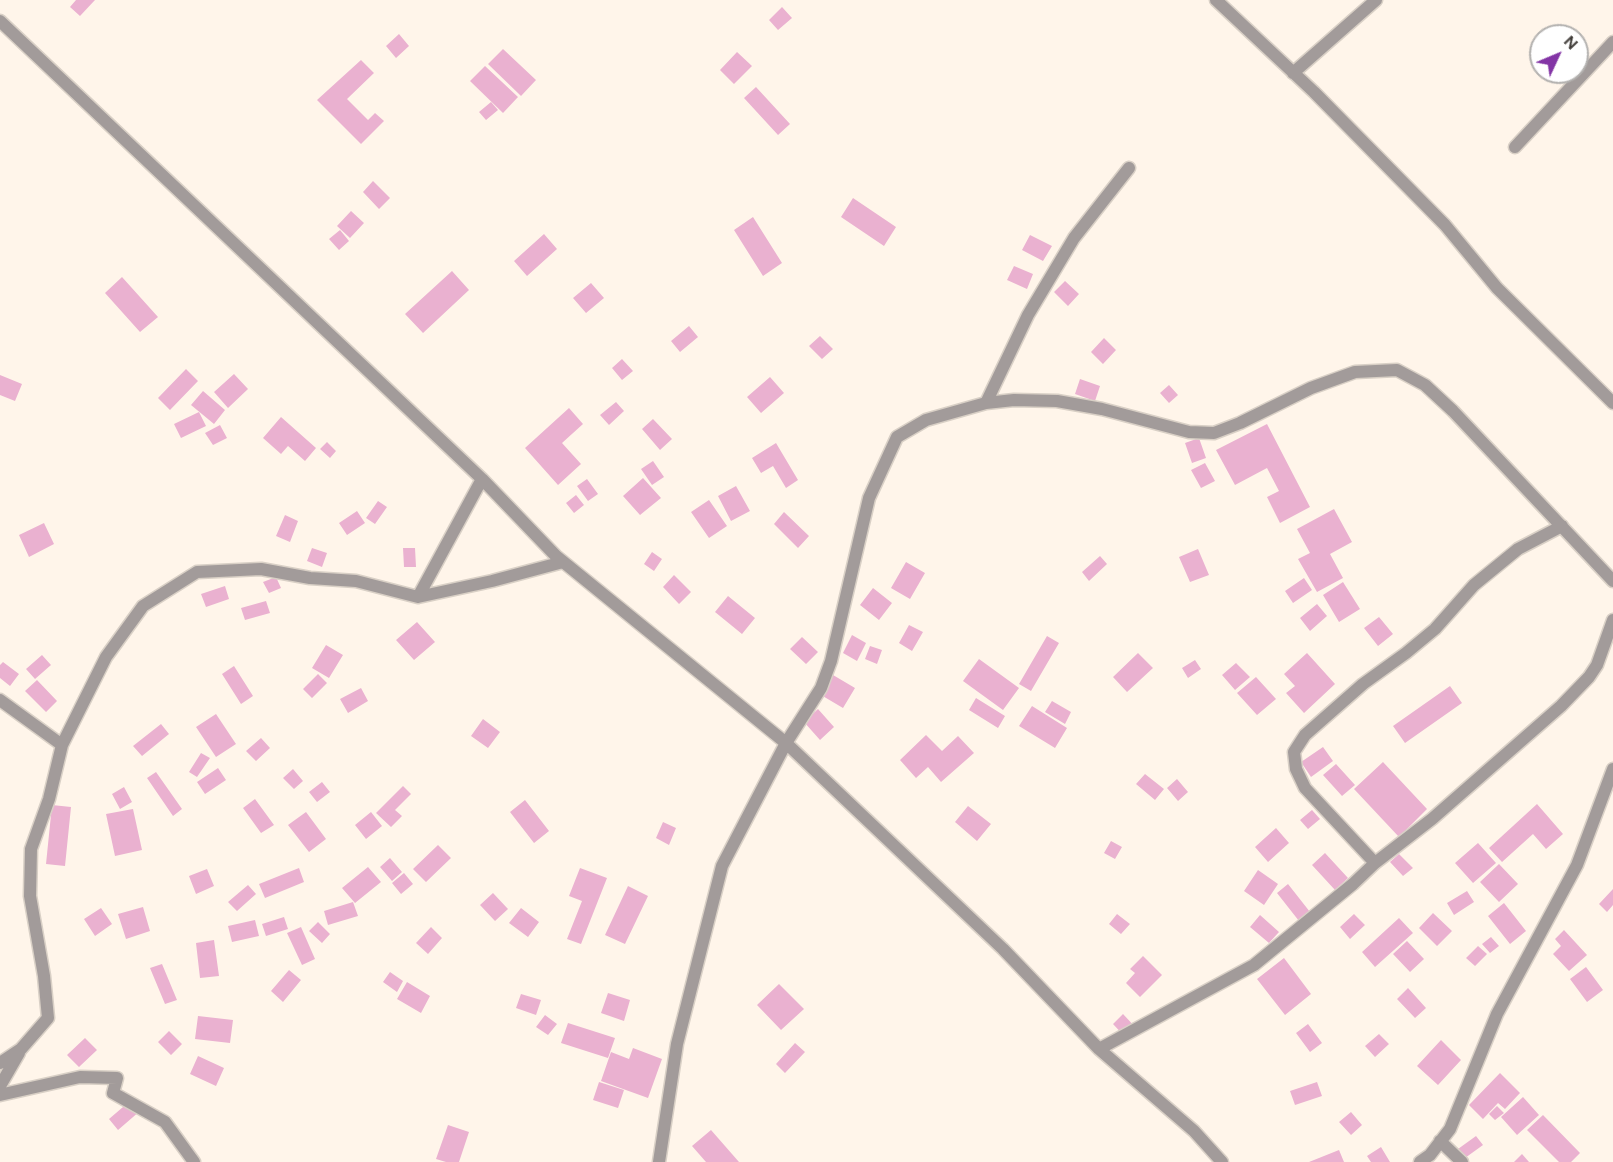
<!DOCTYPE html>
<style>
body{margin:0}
#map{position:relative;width:1613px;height:1162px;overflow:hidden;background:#fff5ea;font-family:"DM Sans",sans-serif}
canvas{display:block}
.north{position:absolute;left:1529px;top:24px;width:60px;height:60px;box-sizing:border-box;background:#fff;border:2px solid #b3b1af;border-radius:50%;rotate:46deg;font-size:16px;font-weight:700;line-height:24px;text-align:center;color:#403c38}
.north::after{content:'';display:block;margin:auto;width:21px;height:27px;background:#8335a5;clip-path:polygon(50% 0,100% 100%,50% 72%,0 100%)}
</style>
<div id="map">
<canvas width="1613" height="1162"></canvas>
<div class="north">N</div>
</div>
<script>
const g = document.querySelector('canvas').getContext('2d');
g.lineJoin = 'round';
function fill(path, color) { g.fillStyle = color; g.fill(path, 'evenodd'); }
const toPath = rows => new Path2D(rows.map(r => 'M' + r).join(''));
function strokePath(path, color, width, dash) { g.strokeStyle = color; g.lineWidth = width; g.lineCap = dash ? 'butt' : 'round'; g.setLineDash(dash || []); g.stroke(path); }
fill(toPath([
 [76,0,95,0,80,16,70,7],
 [782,7,792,18,778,30,769,20],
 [399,34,409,46,396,58,386,46],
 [503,49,536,80,521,96,488,64],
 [737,52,752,66,734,84,720,70],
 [361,60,374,73,347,99,368,120,375,113,384,121,361,144,317,100],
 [485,66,518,97,503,113,470,81],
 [756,87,790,124,778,135,744,98],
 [491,102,498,110,486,120,479,112],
 [373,181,390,198,379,209,363,192],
 [853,198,896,227,884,246,841,217],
 [351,211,364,223,350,238,337,226],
 [753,217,782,263,763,276,734,230],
 [340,230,349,241,339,250,329,239],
 [544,234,557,249,527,276,514,261],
 [1030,235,1052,246,1043,261,1022,250],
 [1014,266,1033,274,1027,289,1007,280],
 [452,271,469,290,423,333,405,314],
 [122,277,158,317,140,332,105,293],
 [1065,281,1079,294,1068,306,1054,292],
 [591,283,604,298,586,313,573,298],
 [689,326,698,337,680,352,671,341],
 [820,336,833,349,822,359,809,346],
 [1104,338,1116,350,1103,364,1091,352],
 [622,359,633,371,622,380,612,368],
 [186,369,198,381,170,410,158,398],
 [234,374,248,389,228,408,214,392],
 [0,375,22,384,15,401,0,395],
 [770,377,784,393,761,413,747,397],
 [1080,379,1100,386,1095,401,1075,394],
 [1169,385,1178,395,1169,403,1160,393],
 [203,391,225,410,214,424,191,405],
 [616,402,624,411,609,425,600,415],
 [569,408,583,424,562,443,581,464,558,485,525,448],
 [199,412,206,426,181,438,174,424],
 [281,417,316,448,305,461,288,446,281,454,263,438],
 [653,419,672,439,660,450,642,429],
 [1267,424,1310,507,1280,523,1267,497,1279,491,1267,468,1235,485,1216,450],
 [220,425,227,438,213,445,205,433],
 [1199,438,1206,458,1192,463,1185,443],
 [327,442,336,451,330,458,320,449],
 [776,443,798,480,786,488,773,466,761,473,752,458],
 [653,461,664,477,652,485,641,469],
 [1205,463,1215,481,1201,488,1191,470],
 [643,478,661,498,640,515,623,496],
 [587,479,598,494,588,501,577,486],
 [736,486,750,511,731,521,718,496],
 [576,495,584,505,574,513,566,503],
 [709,500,727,526,709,538,691,512],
 [378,501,387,507,375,524,366,518],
 [1334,509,1352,542,1330,554,1343,578,1317,592,1298,559,1310,553,1297,529],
 [357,511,365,523,347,535,339,523],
 [784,512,809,536,798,548,774,524],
 [285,515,298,521,290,542,276,536],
 [44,523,54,544,29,557,19,535],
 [312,548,327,553,322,567,307,561],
 [403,548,415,548,416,567,404,567],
 [1198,549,1209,575,1190,582,1179,557],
 [652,552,662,559,654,571,644,564],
 [1100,556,1107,564,1089,581,1082,572],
 [906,562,925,573,910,599,891,588],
 [674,575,691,592,679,604,663,587],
 [276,577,281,588,269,593,263,582],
 [1304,578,1312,590,1293,603,1285,591],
 [1343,582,1360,609,1339,622,1323,595],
 [225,586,229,599,206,607,201,594],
 [873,588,892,603,879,620,860,605],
 [728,596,755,618,742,634,715,612],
 [266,601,270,613,245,620,241,608],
 [1317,604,1327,616,1310,631,1300,618],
 [1379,617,1393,634,1378,646,1364,628],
 [417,622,435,642,414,660,396,640],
 [909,625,923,632,912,651,899,643],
 [852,635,866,643,857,661,843,653],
 [1047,636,1059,643,1031,691,1019,684],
 [802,637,818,652,806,664,790,649],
 [326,645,343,655,329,678,312,668],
 [870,646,882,650,877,664,865,659],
 [1138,653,1153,668,1127,692,1113,677],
 [1307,653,1335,684,1304,713,1286,693,1295,686,1284,674],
 [42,655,51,665,35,679,26,669],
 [979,659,1019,688,1003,710,963,681],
 [1195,660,1201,669,1188,678,1182,668],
 [3,662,19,674,10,686,0,678,0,665],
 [1236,663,1250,677,1235,690,1222,675],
 [234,666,253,696,241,704,222,674],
 [318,674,327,683,312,698,303,689],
 [833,675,855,688,843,708,821,695],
 [1256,677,1276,699,1257,715,1237,693],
 [37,680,57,701,46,712,25,691],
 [1450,686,1462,703,1405,743,1393,726],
 [361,688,368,701,348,713,340,699],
 [976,698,1005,716,998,728,969,710],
 [1052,701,1071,712,1065,724,1045,712],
 [1032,706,1067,728,1055,748,1019,726],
 [818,709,834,727,820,740,804,722],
 [216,714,236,744,216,757,196,727],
 [483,719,500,732,488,748,471,736],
 [161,724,169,734,142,756,133,746],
 [926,735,942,751,958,736,974,753,941,782,928,767,916,778,900,760],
 [261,738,270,748,256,761,246,751],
 [1323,747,1333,761,1311,777,1301,762],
 [201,753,210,758,197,777,189,772],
 [1383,762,1427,809,1399,837,1354,789],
 [1336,764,1355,785,1342,796,1323,775],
 [218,768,226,780,205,794,197,782],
 [293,769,303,781,294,789,283,778],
 [156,772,182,809,173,816,147,778],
 [1145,774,1164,789,1155,800,1136,784],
 [1177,779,1188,792,1178,801,1167,788],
 [322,782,330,792,317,802,309,792],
 [403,786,411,794,395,810,402,816,391,827,376,813],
 [124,787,132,802,120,809,112,794],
 [255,799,274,825,261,833,243,808],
 [525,800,549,831,534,843,510,812],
 [1537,804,1563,834,1546,849,1533,834,1502,862,1489,848],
 [52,805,71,807,65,866,46,864],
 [968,806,991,824,977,841,955,822],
 [133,809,142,850,115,856,106,814],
 [1312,810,1320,819,1308,829,1300,820],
 [306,812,326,839,309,852,288,825],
 [371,812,382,826,366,839,355,825],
 [663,822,676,828,669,845,656,838],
 [1276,828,1289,843,1268,862,1255,847],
 [1111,841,1122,847,1115,859,1104,853],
 [1478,843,1496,863,1473,883,1455,863],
 [438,845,451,858,426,882,413,869],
 [1325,853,1348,878,1335,890,1312,865],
 [1399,854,1413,868,1403,876,1390,862],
 [390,858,402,872,392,881,380,867],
 [1499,864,1518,884,1499,902,1480,882],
 [368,867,381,882,355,903,342,888],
 [299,868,304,882,265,898,259,884],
 [580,868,607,878,581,944,567,939,582,901,569,896],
 [207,869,214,886,196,894,189,876],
 [1258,870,1278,884,1264,905,1244,891],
 [404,873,413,884,401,894,392,883],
 [1288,884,1310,912,1299,921,1277,893],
 [248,885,256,894,237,911,228,902],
 [628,886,648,896,625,944,605,935],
 [1613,889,1613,905,1607,912,1599,904],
 [1467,891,1474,902,1454,915,1447,903],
 [493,893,508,909,495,921,480,905],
 [353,902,358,916,328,925,324,911],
 [1504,903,1526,931,1510,944,1488,916],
 [143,907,150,931,126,939,118,914],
 [101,908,112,924,95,936,84,919],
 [521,908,539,922,528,937,509,923],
 [1433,913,1452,931,1437,946,1419,928],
 [1117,914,1130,924,1121,934,1109,924],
 [1354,914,1365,925,1350,939,1340,927],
 [1260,915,1279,932,1269,943,1250,927],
 [284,917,288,929,266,936,262,924],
 [1399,918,1413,933,1375,967,1362,952],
 [255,920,259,936,232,942,228,926],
 [318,922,330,934,322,943,309,931],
 [301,927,315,959,302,965,287,933],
 [431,927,442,938,428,954,416,943],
 [1564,930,1587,955,1569,971,1553,954,1561,946,1555,939],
 [1491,937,1499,946,1490,953,1482,944],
 [214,940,219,976,200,978,196,943],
 [1407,941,1424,959,1410,972,1393,954],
 [1478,946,1487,954,1475,966,1466,958],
 [1143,956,1162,975,1140,997,1126,983,1135,973,1130,969],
 [1284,958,1311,994,1285,1015,1257,979],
 [162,964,177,1000,165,1004,150,968],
 [1586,967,1603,990,1587,1002,1570,979],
 [289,970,301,980,283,1002,271,991],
 [390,972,403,981,397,992,383,982],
 [407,982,430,996,421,1013,397,999],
 [779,984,804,1009,781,1030,757,1005],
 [1408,988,1426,1008,1415,1018,1397,999],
 [608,993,630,1000,624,1021,601,1013],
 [521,994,541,1000,536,1015,516,1008],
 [1123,1014,1137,1029,1127,1039,1113,1024],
 [545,1015,557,1024,548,1035,536,1027],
 [198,1016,233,1020,230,1043,195,1039],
 [568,1023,615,1038,608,1058,561,1043],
 [1308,1024,1322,1043,1310,1052,1296,1033],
 [169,1031,182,1044,171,1055,158,1042],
 [1379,1034,1389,1044,1375,1057,1365,1046],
 [85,1038,97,1050,79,1067,67,1055],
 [1441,1040,1461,1060,1438,1085,1417,1066],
 [795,1043,805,1052,785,1073,776,1064],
 [633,1048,662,1059,648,1098,601,1081,611,1052,629,1059],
 [198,1056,224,1068,216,1086,190,1074],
 [1500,1073,1520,1093,1505,1109,1498,1103,1483,1119,1469,1105],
 [599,1082,624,1090,618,1108,593,1100],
 [1317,1082,1322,1096,1295,1105,1290,1091],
 [1523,1097,1539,1115,1517,1135,1501,1117],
 [130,1101,140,1111,118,1130,109,1119],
 [1497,1106,1504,1113,1495,1120,1489,1114],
 [1351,1112,1362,1125,1351,1135,1339,1122],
 [1543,1115,1580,1153,1571,1162,1559,1162,1527,1130],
 [448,1125,469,1132,459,1162,446,1162,436,1159],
 [711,1130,739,1162,706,1162,692,1146],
 [1476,1136,1483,1145,1465,1158,1458,1149],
 [1381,1147,1390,1162,1371,1162,1367,1156],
 [1339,1150,1344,1162,1309,1162],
 [1522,1154,1529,1162,1514,1162]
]), '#eab1d0');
const minor = toPath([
 [1216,0,1314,92,1445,225,1497,288,1613,403],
 [0,21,482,479,556,556,786,743,1003,949,1099,1049,1194,1131,1222,1162],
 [1293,73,1376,0],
 [1515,147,1613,42],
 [986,403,1028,315,1074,238,1129,168],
 [418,597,482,479],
 [0,700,62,745,49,799,31,849,30,896,44,976,48,1018,21,1049,0,1063],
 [62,745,106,657,143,606,197,572,261,569,310,578,356,581,418,597,492,581,563,562],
 [1375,863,1305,788,1296,769,1294,752,1305,735,1363,684,1406,653,1435,629,1474,585,1518,549,1562,526],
 [1099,1049,1254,965,1353,884,1375,863,1432,819,1561,706,1589,677,1597,665,1613,620],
 [0,1086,19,1053],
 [0,1095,80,1077,117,1078,113,1093,165,1122,194,1162],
 [1440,1141,1462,1162],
 [659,1162,677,1044,722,866,786,743,821,688,831,661,869,498,897,437,926,420,986,403,1014,400,1057,401,1102,409,1189,432,1214,433,1240,423,1311,388,1355,372,1397,370,1425,385,1453,411,1613,581],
 [1420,1162,1430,1155,1450,1129,1497,1014,1577,865,1613,769]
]);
strokePath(minor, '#d9d0c6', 15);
strokePath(minor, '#a29b9a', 12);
</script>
